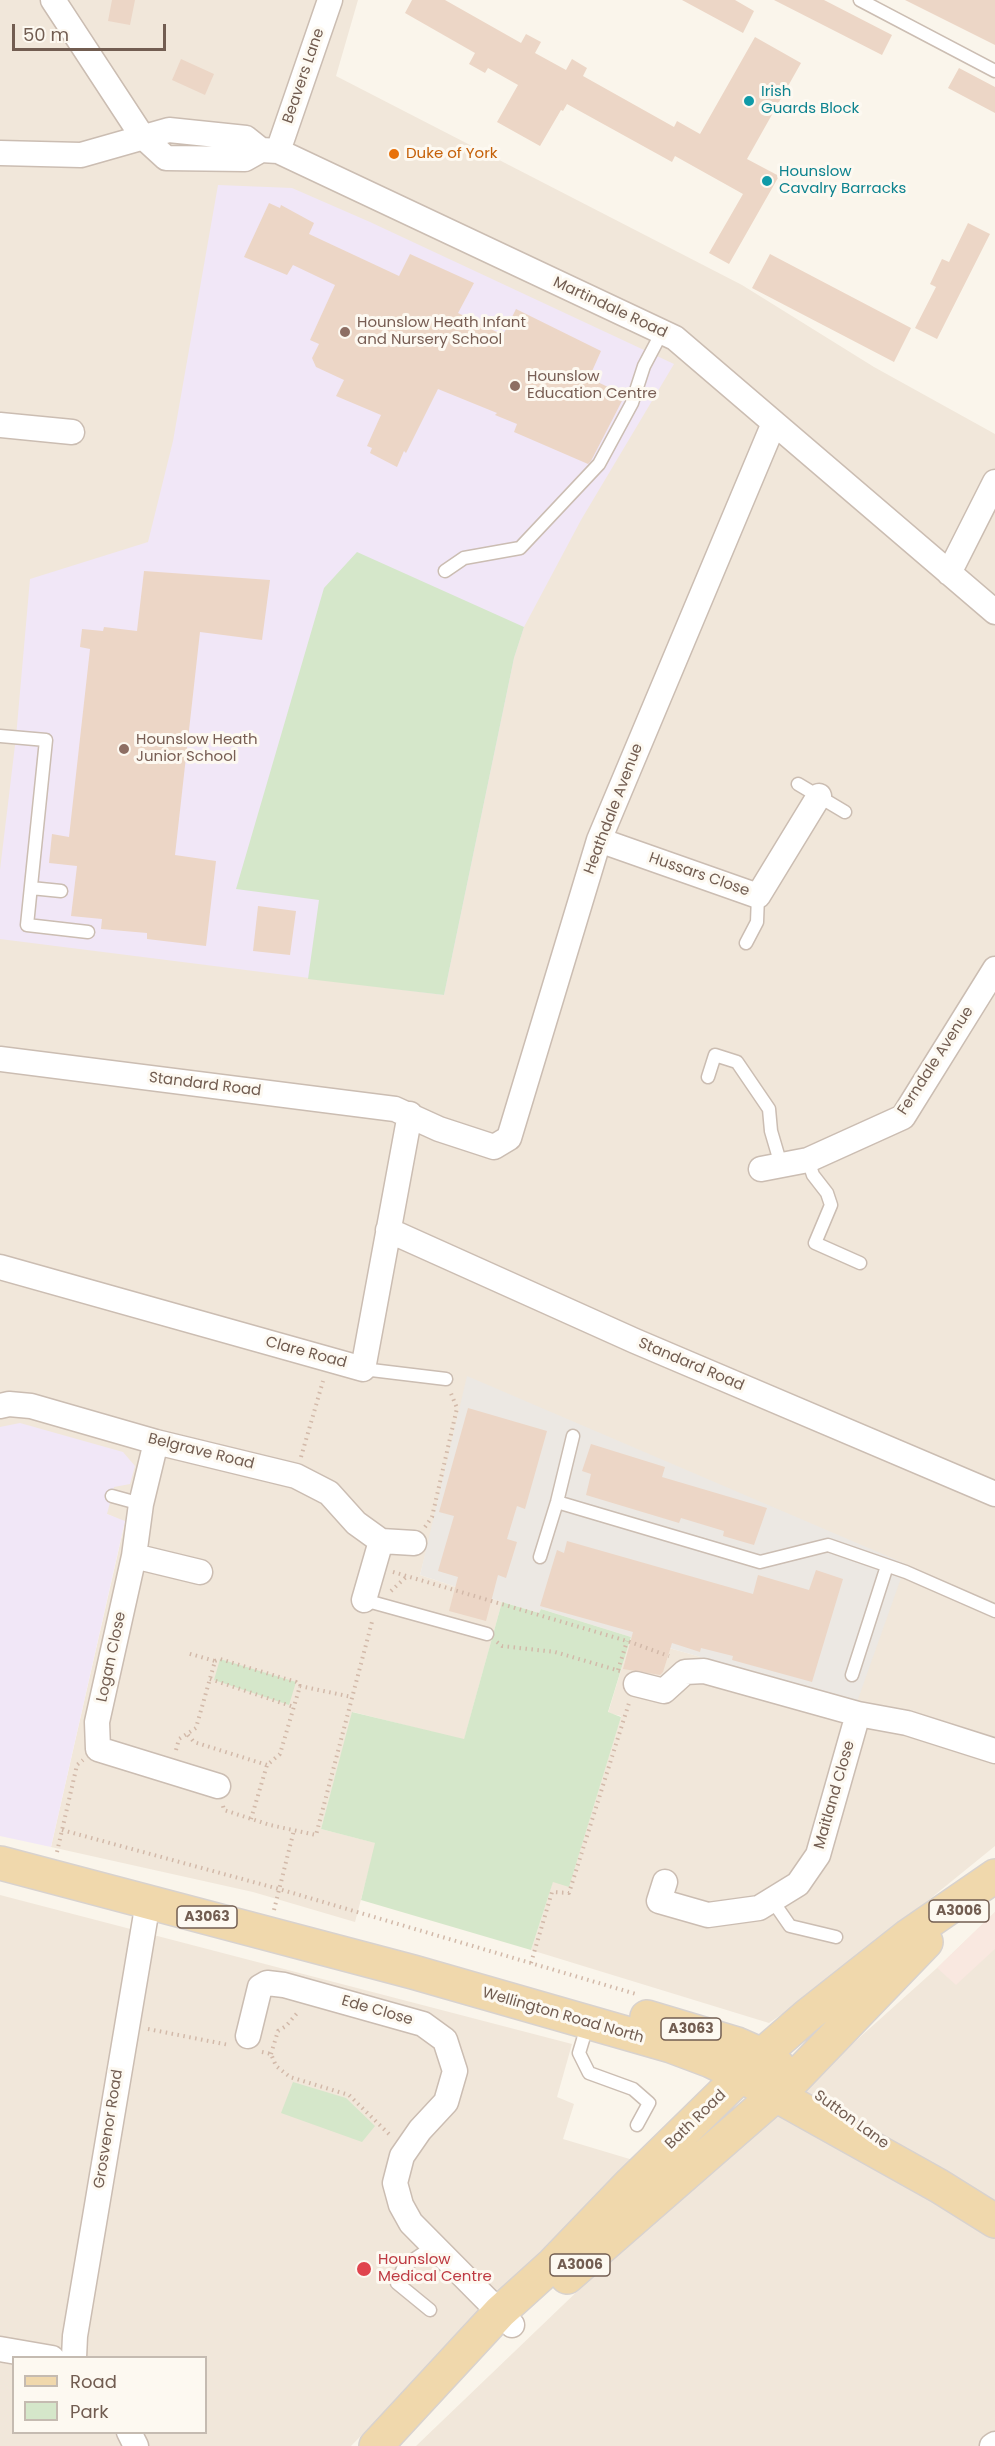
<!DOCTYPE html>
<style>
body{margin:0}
#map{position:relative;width:995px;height:2446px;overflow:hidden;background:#faf5eb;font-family:Poppins,sans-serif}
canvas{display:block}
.legend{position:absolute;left:12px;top:2356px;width:195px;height:78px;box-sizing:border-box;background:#fdf9f1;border:2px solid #c5bbb1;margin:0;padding:8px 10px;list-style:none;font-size:18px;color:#725d51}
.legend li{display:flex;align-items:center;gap:12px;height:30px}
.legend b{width:30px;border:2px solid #c5bbb1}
.scale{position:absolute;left:12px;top:24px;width:154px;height:27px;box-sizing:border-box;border:3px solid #725d51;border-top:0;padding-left:8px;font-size:18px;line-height:21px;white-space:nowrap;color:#725d51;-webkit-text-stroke:4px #fdf9f1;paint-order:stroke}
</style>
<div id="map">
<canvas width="995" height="2446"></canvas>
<ul class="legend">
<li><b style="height:8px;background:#f0d8ac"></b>Road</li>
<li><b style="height:16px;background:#d5e7ca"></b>Park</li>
</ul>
<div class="scale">50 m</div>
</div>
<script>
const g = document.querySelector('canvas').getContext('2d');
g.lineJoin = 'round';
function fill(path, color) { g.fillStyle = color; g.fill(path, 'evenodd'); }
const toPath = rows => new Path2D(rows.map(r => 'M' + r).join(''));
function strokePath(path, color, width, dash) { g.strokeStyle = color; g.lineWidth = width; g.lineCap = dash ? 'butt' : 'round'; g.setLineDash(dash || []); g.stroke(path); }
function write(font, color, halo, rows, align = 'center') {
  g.font = font + ' Poppins,sans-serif'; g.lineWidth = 6; g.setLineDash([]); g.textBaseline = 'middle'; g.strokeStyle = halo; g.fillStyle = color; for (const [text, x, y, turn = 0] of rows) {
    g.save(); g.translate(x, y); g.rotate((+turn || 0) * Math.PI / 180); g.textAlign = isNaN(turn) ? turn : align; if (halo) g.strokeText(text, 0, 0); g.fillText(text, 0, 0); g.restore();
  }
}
fill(toPath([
 [0,0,358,0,336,76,742,285,874,367,995,434,995,1846,819,1989,769,2023,531,1950,553,1881,569,1886,621,1716,608,1713,631,1637,857,1702,431,1532,420,1575,502,1602,464,1740,353,1712,321,1829,376,1843,355,1922,253,1892,51,1847,125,1522,107,1514,0,1427],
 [0,1895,572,2044,557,2097,574,2104,563,2139,633,2160,351,2446,0,2446],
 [14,2358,206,2358,206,2432,14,2432],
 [995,1912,995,2446,416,2446,587,2282,937,1968]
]), '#f1e7da');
fill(toPath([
 [995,1912,995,1949,956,1985,937,1968]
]), '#f9e8e0');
fill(toPath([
 [467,1376,906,1564,857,1702,631,1637,541,1609,539,1613,502,1602,420,1575]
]), '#ece8e3');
fill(toPath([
 [218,185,292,188,370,222,674,364,581,520,524,627,514,658,444,995,0,939,0,870,16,737,30,579,148,542,173,441],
 [20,1423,123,1452,135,1466,130,1484,114,1487,107,1514,125,1521,51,1847,0,1836,0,1427]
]), '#f1e7f7');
fill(toPath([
 [357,552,524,627,514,658,444,995,308,979,319,900,236,889,324,588],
 [502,1602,539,1613,541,1609,631,1637,608,1712,621,1717,569,1887,553,1882,531,1950,361,1900,375,1843,321,1829,352,1712,464,1739],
 [220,1659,296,1682,289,1705,214,1680],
 [293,2082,346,2098,375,2126,362,2142,281,2113]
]), '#d5e7ca');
fill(toPath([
 [112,0,135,0,130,25,108,21],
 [412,0,445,0,521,43,526,34,541,42,535,53,566,70,572,59,587,68,583,76,674,127,677,121,700,134,755,37,801,63,747,159,779,176,729,264,709,253,743,194,675,156,672,162,567,104,563,111,561,110,540,146,497,122,518,85,488,68,485,73,469,64,475,53,405,13],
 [682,0,735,0,754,11,743,33],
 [774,0,824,0,892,35,882,55],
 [905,0,995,0,995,45],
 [181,59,214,74,205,95,172,80],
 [959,68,995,87,995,113,948,88],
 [269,203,280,208,281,205,314,223,309,234,399,276,410,254,474,283,458,313,503,335,516,309,601,351,589,378,625,395,591,461,588,464,514,432,517,424,495,415,497,413,438,389,406,453,404,451,397,467,370,453,372,448,367,446,381,415,336,396,344,380,316,367,312,358,319,344,310,340,335,285,293,265,287,275,244,257],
 [968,223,990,234,937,339,915,328,936,287,930,284,942,259,949,262],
 [770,254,911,328,894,362,752,288],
 [144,571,270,580,262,640,200,632,175,855,216,861,206,946,147,939,147,933,101,929,102,919,71,916,77,866,49,863,52,834,69,837,90,649,80,647,82,629,103,631,104,627,137,631],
 [258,906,296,911,290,955,253,951],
 [468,1408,547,1431,525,1509,517,1506,507,1539,517,1542,506,1578,498,1575,486,1621,449,1611,458,1577,438,1571,454,1516,439,1512],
 [591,1444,665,1467,662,1477,767,1508,754,1545,723,1536,724,1531,681,1518,679,1523,586,1495,591,1474,582,1471],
 [567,1541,753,1594,758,1575,809,1590,816,1570,843,1579,812,1682,732,1660,733,1656,701,1648,700,1652,672,1643,663,1672,660,1675,623,1669,633,1632,540,1606,557,1550,564,1553]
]), '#ecd6c6');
const service = toPath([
 [860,0,995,71],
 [445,571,464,558,520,548,599,464,632,403,644,366,662,332],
 [0,736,46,740,27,925,88,932],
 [798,784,845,812],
 [31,888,61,891],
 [746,943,757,922,758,896],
 [708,1077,715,1055,737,1062,769,1109,771,1131,781,1165],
 [808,1160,813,1175,827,1193,831,1205,815,1243,860,1263],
 [363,1369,446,1379],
 [112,1496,141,1504],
 [557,1502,760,1562,828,1545,906,1572,995,1611],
 [540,1557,557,1502,573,1436],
 [364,1600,487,1634],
 [852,1675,887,1566],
 [772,1900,790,1926,836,1937],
 [588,2023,579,2053,589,2073,633,2089,649,2103,637,2125],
 [430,2310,397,2283,404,2266,434,2246]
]);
const minor = toPath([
 [53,0,142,136,166,158,245,159,261,150,278,151,675,338,995,612],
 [278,151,330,0],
 [0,153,81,155,169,130,246,138,261,150],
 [0,425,72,432],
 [949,573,995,482],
 [599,840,758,896,819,796],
 [0,1059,395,1109,439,1129,494,1147,509,1138,599,840,774,423],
 [761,1169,808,1160,903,1117,995,969],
 [388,1230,635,1341,995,1494],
 [0,1267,363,1369,410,1114],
 [0,1406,9,1404,31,1406,156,1442,296,1476,329,1493,356,1523,381,1541,414,1543],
 [156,1442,141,1504,134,1556,97,1722,98,1749,218,1786],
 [134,1556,200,1572],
 [364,1600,381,1541],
 [636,1684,664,1691,685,1672,704,1671,858,1714,907,1723,995,1751],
 [665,1882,659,1901,708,1915,759,1908,798,1884,818,1855,858,1714],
 [248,2036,260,1987,267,1983,284,1985,423,2024,445,2040,455,2071,446,2102,420,2130,402,2156,395,2183,401,2205,411,2223,512,2325],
 [0,2349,52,2358],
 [74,2358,75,2336,148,1902],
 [129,2432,136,2446],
 [992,2446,995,2444]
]);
const primary = toPath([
 [0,1863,413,1972,671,2046,711,2061,742,2076,939,2186,995,2221],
 [647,2017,737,2044,762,2055,778,2066],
 [567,2277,794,2079,926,1942],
 [376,2446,500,2312,553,2264,631,2183,762,2055,808,2015,908,1936,995,1876]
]);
strokePath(service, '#cbbdb2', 15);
strokePath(minor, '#cbbdb2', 27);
strokePath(primary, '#d8d2ce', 36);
strokePath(toPath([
 [301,1457,323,1381],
 [425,1527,432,1517,457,1408,450,1391],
 [393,1572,627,1641,669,1656],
 [391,1591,406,1577],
 [497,1642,502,1646,555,1652,620,1671],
 [215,1661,220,1659,296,1682,300,1686],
 [618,1670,627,1641],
 [210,1679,294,1707],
 [188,1735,194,1742,267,1765],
 [176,1750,179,1739,196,1728,215,1661,187,1653],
 [223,1806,224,1810,270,1825,316,1835,373,1618],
 [251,1819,267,1765,280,1754,300,1686,352,1697],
 [62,1830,279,1889,636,1994],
 [57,1852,77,1765,83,1760],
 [274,1910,294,1830],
 [531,1963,552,1892,569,1893,629,1703],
 [148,2029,229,2045],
 [262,2052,271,2054,276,2066,290,2077,349,2095,391,2136],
 [271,2054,278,2031,286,2026,299,2011]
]), '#d2b9a9', 4, [1.5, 4.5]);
strokePath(service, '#fff', 12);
strokePath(minor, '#fff', 24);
strokePath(primary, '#f0d8ac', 33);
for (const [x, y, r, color] of [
 [749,101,6,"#0f9aa8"],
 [394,154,6,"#e8710a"],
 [767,181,6,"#0f9aa8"],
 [345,332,6,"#8d6e63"],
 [515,386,6,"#8d6e63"],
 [124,749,6,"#8d6e63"],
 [364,2269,8,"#e0444e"]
]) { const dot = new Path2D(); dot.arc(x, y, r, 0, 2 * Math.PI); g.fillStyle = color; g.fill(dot); strokePath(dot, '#fdf9f1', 2); }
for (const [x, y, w] of [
 [959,1911,60],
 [207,1917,60],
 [691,2029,60],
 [580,2265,60]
]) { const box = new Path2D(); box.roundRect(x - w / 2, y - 11, w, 22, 4.5); g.fillStyle = '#fdf9f1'; g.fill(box); strokePath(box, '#725d51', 1.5); }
write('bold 14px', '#725d51', null, [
 ["A3006",959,1911],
 ["A3063",207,1917],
 ["A3063",691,2029],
 ["A3006",580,2265]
]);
write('15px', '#725d51', '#fdf9f1', [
 ["Beavers Lane",304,76,-71],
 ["Martindale Road",610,308,25],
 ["Heathdale Avenue",614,809,-69],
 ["Hussars Close",699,875,19],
 ["Ferndale Avenue",936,1061,-57],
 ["Standard Road",205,1085,7],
 ["Clare Road",306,1353,15],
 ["Standard Road",691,1365,23],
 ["Belgrave Road",201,1452,14],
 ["Logan Close",112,1657,-78],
 ["Maitland Close",835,1795,-74],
 ["Ede Close",377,2011,16],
 ["Wellington Road North",563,2016,16],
 ["Bath Road",696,2120,-44],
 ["Sutton Lane",851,2120,36],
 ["Grosvenor Road",109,2129,-81]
]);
write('15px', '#0d838f', '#fdf9f1', [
 ["Irish",761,92],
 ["Guards Block",761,109],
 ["Hounslow",779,172],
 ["Cavalry Barracks",779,189]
], 'left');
write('15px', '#c56008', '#fdf9f1', [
 ["Duke of York",406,154]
], 'left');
write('15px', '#785e54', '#fdf9f1', [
 ["Hounslow Heath Infant",357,323],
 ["and Nursery School",357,340],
 ["Hounslow",527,377],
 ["Education Centre",527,394],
 ["Hounslow Heath",136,740],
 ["Junior School",136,757]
], 'left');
write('15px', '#be3a42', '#fdf9f1', [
 ["Hounslow",378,2260],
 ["Medical Centre",378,2277]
], 'left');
</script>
